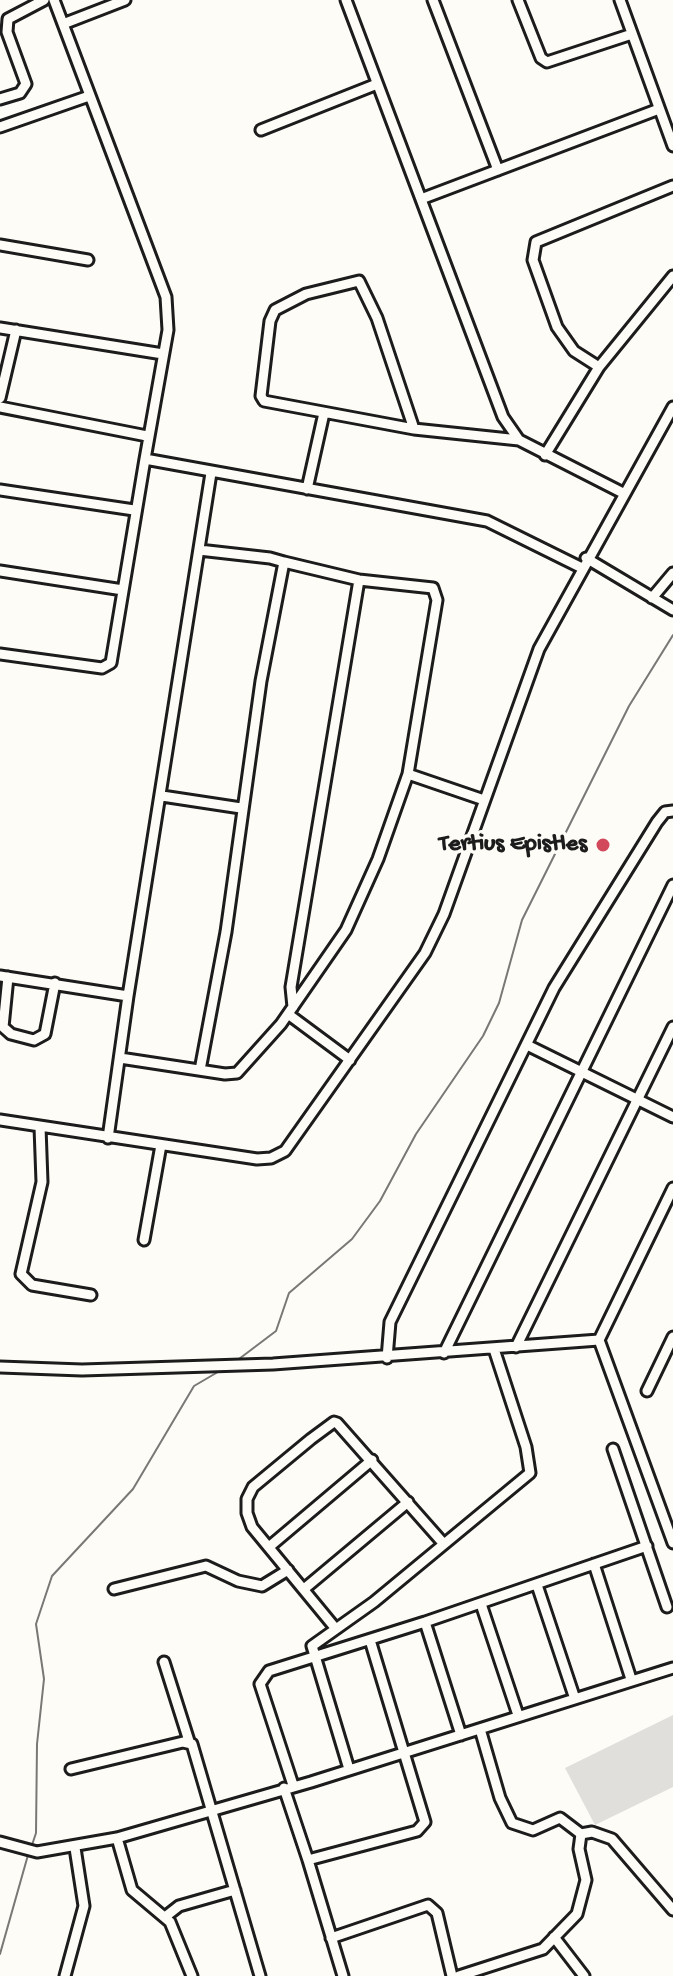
<!DOCTYPE html>
<style>
body{margin:0}
canvas{display:block;background:#fdfcf7}
</style>
<canvas width="673" height="1976"></canvas>
<script>
const g = document.querySelector('canvas').getContext('2d');
g.lineJoin = 'round';
function fill(path, color) { g.fillStyle = color; g.fill(path, 'evenodd'); }
const toPath = rows => new Path2D(rows.map(r => 'M' + r).join(''));
function strokePath(path, color, width, dash) { g.strokeStyle = color; g.lineWidth = width; g.lineCap = dash ? 'butt' : 'round'; g.setLineDash(dash || []); g.stroke(path); }
function write(font, color, halo, rows, align = 'center') {
  g.font = font + ' "Gochi Hand",sans-serif'; g.lineWidth = 7; g.setLineDash([]); g.textBaseline = 'middle'; g.strokeStyle = halo; g.fillStyle = color; for (const [text, x, y, turn = 0] of rows) {
    g.save(); g.translate(x, y); g.rotate((+turn || 0) * Math.PI / 180); g.textAlign = isNaN(turn) ? turn : align; if (halo) g.strokeText(text, 0, 0); g.fillText(text, 0, 0); g.restore();
  }
}
fill(toPath([
 [673,1715,673,1787,595,1825,565,1768]
]), '#e0dfdb');
strokePath(toPath([
 [235,1362,276,1331,289,1293,352,1239,380,1201,416,1134,483,1036,499,1003,522,920,629,706,673,635],
 [32,1845,36,1833,37,1744,44,1679,36,1624,52,1576,133,1489,194,1386,223,1369],
 [0,1954,28,1855]
]), '#797876', 2);
const minor = toPath([
 [54,0,166,297,168,330,145,459],
 [346,0,503,417,519,440,623,493],
 [433,0,498,170],
 [518,0,541,58,547,62,632,34],
 [620,0,673,146],
 [63,24,125,0],
 [0,99,20,93,26,84,7,32,8,19,44,0],
 [0,127,89,96],
 [261,130,377,84],
 [421,199,659,109],
 [0,245,88,260],
 [0,328,163,354],
 [599,367,574,351,557,327,533,260,536,242,673,186],
 [0,398,16,330],
 [0,407,147,436],
 [414,429,377,318,359,281,306,294,275,310,270,321,261,396,264,401,414,429,519,440],
 [545,455,599,367,673,276],
 [307,489,324,413],
 [0,490,134,510],
 [199,550,270,558,284,562],
 [586,558,673,610],
 [0,571,123,590],
 [652,598,673,573],
 [0,654,102,668,111,663,145,459,487,521,582,568],
 [408,774,484,800],
 [162,796,241,808],
 [0,976,128,996,108,1138],
 [8,977,3,1027,11,1034,34,1040,45,1034,55,983],
 [128,996,211,473],
 [293,1007,291,987,359,580],
 [288,1014,350,1060],
 [527,1045,673,1117],
 [120,1058,225,1074,237,1073,281,1024,346,930,378,859,408,774,437,600,433,588,359,580,284,562,261,681,226,932,200,1070],
 [0,1120,257,1159,271,1158,285,1151,425,953,444,914,539,649,673,407],
 [40,1127,42,1182,21,1274,32,1285,91,1295],
 [673,1188,599,1340,673,1543],
 [144,1240,161,1145],
 [516,1347,673,1027],
 [444,1353,673,885],
 [387,1358,390,1322,554,988,657,822,665,812,673,811],
 [0,1367,82,1370,273,1364,599,1340],
 [647,1391,673,1337],
 [613,1449,667,1607],
 [269,1547,372,1460],
 [594,1564,631,1679],
 [537,1585,574,1696],
 [114,1589,206,1566,238,1581,262,1586,288,1570],
 [304,1589,408,1502],
 [481,1604,518,1715],
 [425,1622,461,1735],
 [336,1629,252,1527,247,1513,247,1499,253,1487,311,1439,334,1422,337,1423,443,1543],
 [164,1662,189,1741],
 [480,1729,500,1798,512,1823,533,1830,560,1818,581,1834,592,1832,612,1839,673,1910],
 [71,1769,183,1742,192,1744,260,1976],
 [349,1769,312,1646,374,1602,530,1473,526,1447,494,1349],
 [293,1785,260,1684,269,1671,425,1622,647,1546],
 [284,1788,308,1860,417,1831,425,1822,370,1640],
 [117,1838,132,1890,170,1922,192,1976],
 [0,1842,37,1852,117,1838,311,1782,673,1668],
 [308,1860,343,1976],
 [165,1917,179,1906,235,1890],
 [554,1937,584,1976],
 [331,1938,428,1905,437,1913,452,1976],
 [65,1976,84,1906,75,1848],
 [459,1976,543,1949,577,1914,586,1880,579,1849,581,1834]
]);
strokePath(minor, '#1c1c1c', 15);
strokePath(minor, '#fdfcf7', 9);
for (const [x, y, r, color] of [
 [603,845,8,"#d1495b"]
]) { const dot = new Path2D(); dot.arc(x, y, r, 0, 2 * Math.PI); g.fillStyle = color; g.fill(dot); strokePath(dot, '#fdfcf7', 3); }
write('bold 24px', '#1c1c1c', '#fdfcf7', [
 ["Tertius Epistles",587,845]
], 'right');
</script>
